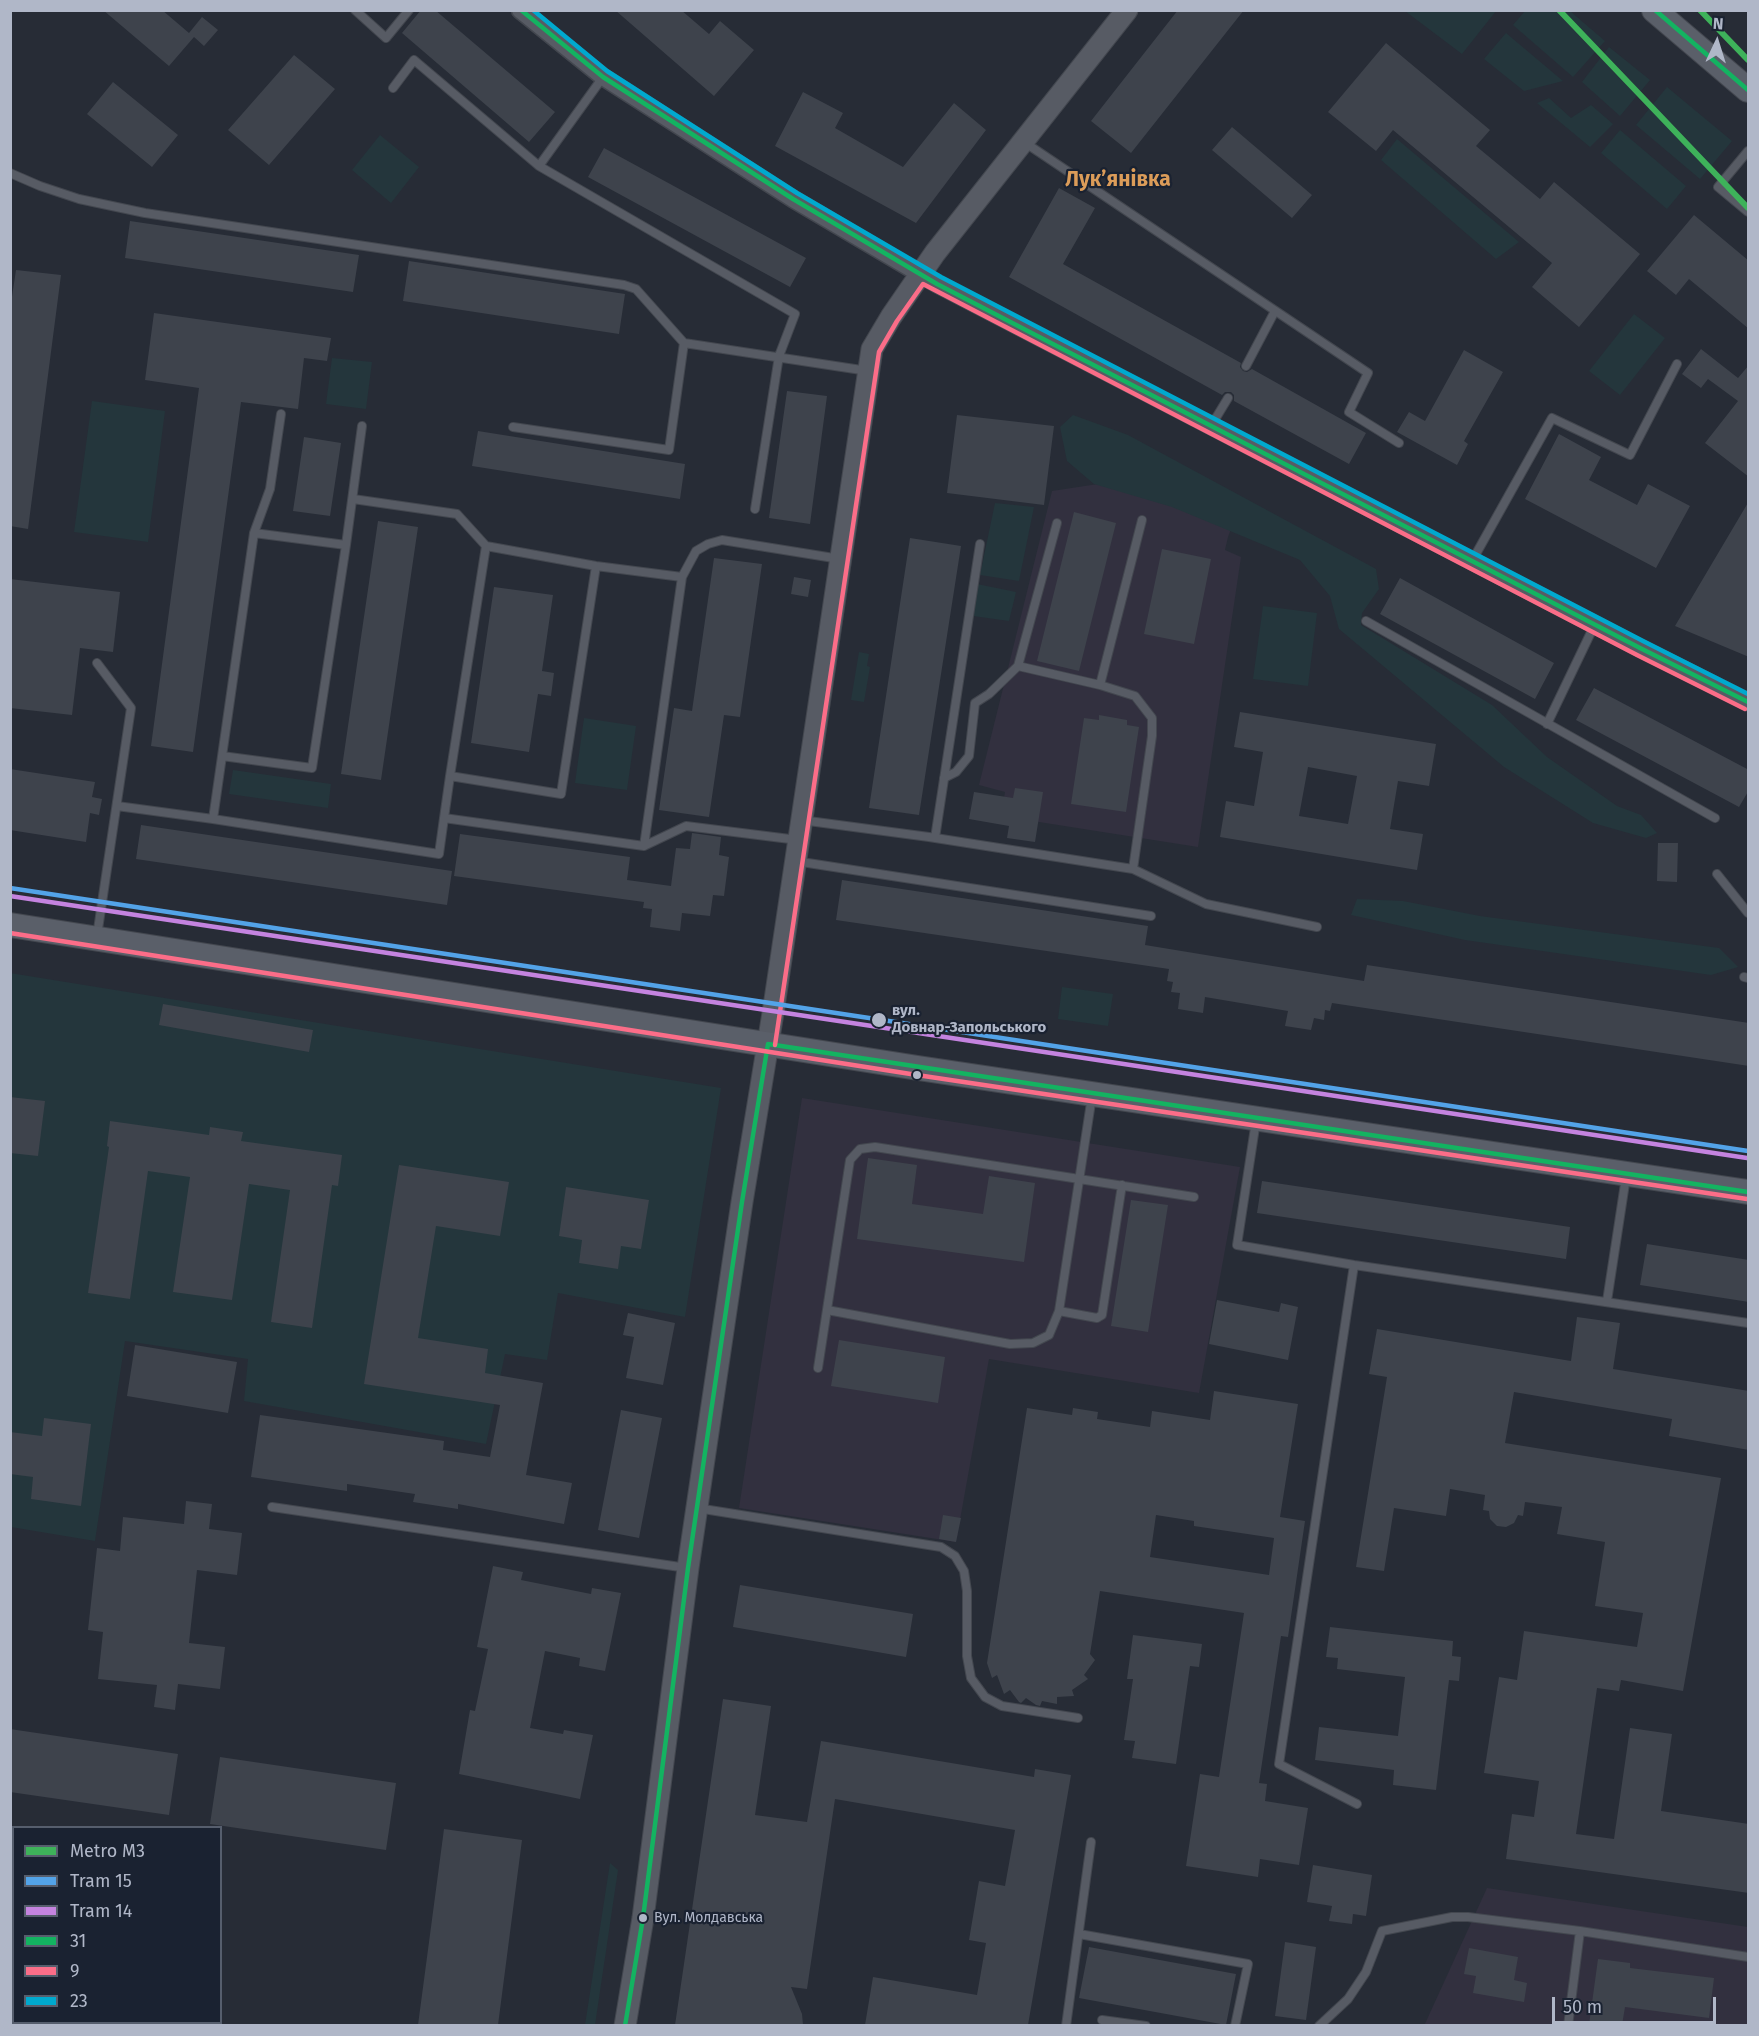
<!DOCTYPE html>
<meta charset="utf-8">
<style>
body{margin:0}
#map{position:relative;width:1759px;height:2036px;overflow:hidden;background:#272c36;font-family:"Fira Sans",sans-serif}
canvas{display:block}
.frame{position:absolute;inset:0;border:12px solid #b0b7c8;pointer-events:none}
.legend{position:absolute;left:12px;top:1826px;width:210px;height:198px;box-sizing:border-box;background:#1a2231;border:2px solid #565e6d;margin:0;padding:8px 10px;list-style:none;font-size:18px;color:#b0b7c8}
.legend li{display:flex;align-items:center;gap:12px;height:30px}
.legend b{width:30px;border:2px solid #565e6d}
.north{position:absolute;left:1687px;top:12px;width:60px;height:60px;-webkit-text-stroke:4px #1a2231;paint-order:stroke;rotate:4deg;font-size:16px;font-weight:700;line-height:24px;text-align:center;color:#b0b7c8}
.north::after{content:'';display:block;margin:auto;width:21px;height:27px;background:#b0b7c8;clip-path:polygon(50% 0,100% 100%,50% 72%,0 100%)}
.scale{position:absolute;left:1552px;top:1997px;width:164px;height:27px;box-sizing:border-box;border:3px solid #b0b7c8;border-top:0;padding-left:8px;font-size:18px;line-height:21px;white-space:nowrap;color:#b0b7c8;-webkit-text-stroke:4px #1a2231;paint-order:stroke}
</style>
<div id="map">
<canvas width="1759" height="2036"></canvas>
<div class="frame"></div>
<ul class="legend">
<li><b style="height:8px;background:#3eb25a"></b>Metro M3</li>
<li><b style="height:8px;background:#53a3e8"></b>Tram 15</li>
<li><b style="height:8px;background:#c483df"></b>Tram 14</li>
<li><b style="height:8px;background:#13b361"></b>31</li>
<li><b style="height:8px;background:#fb6d88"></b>9</li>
<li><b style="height:8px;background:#00a9ce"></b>23</li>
</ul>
<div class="north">N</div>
<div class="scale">50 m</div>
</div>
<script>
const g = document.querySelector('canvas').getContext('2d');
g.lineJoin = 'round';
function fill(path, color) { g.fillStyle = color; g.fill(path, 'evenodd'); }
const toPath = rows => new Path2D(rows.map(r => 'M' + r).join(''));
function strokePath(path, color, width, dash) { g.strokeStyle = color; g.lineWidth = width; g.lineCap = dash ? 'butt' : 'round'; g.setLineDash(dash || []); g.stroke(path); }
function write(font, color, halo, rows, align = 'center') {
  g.font = font + ' "Fira Sans",sans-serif'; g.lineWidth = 4.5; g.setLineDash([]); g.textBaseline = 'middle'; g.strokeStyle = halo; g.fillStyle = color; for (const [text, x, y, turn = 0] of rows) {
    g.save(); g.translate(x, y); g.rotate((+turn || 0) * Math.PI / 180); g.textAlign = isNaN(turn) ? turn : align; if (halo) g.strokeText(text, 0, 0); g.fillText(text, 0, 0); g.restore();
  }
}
fill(toPath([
 [1144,477,1236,515,1228,537,1225,550,1241,557,1198,847,1001,816,1005,792,979,785,1052,491],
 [802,1098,1240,1167,1199,1393,989,1359,956,1542,739,1508],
 [1487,1888,1748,1927,1748,2025,1424,2026]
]), '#32303f');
fill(toPath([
 [1405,11,1496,11,1462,54],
 [1525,11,1570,11,1605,41,1573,77,1513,25],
 [1506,33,1563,81,1524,91,1484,59],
 [1609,47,1650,80,1620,116,1582,82],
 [1667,87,1732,141,1700,179,1636,125],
 [1549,98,1571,118,1591,105,1613,124,1590,147,1537,103],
 [1620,130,1686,186,1667,209,1601,153],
 [380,135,419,167,391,203,352,170],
 [1397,139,1519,242,1496,259,1381,160],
 [1634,314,1665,338,1620,395,1589,371],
 [332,358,372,362,366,409,326,404],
 [92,401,165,411,148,542,74,532],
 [1073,415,1128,435,1376,569,1379,589,1362,613,1361,625,1492,705,1547,757,1617,806,1641,815,1657,833,1646,838,1593,823,1504,767,1339,629,1330,596,1300,560,1172,507,1094,484,1067,461,1060,427],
 [995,503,1034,507,1019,581,980,575],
 [977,584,1016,592,1009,621,973,616],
 [1263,606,1317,613,1308,686,1253,679],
 [859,652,869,654,867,666,870,667,864,702,851,700],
 [584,718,636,726,627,790,575,783],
 [233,770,331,784,328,808,229,794],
 [1357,899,1403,901,1480,916,1719,948,1738,967,1711,975,1465,940,1351,915],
 [10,973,721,1088,685,1317,558,1293,547,1360,505,1354,486,1444,244,1401,248,1359,125,1341,95,1541,11,1527],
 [1062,987,1113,994,1108,1026,1058,1019],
 [610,1863,618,1870,595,2025,585,2025]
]), '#24363c');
fill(toPath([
 [103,10,162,10,189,33,202,17,218,30,204,46,194,37,169,66],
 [421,10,435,10,555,112,529,142,402,33],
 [615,10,681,10,709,34,720,21,754,50,714,96],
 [1178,10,1244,10,1131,153,1091,121],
 [1386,43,1490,130,1476,146,1540,199,1554,182,1640,254,1579,327,1532,287,1552,263,1393,130,1376,151,1328,112],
 [294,55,335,89,269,165,228,130],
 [113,82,178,135,152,167,87,114],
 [803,92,843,113,835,128,903,167,954,103,986,130,916,223,775,146],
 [1232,127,1312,195,1292,218,1212,150],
 [604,148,806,258,790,287,588,177],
 [1059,188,1095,208,1063,264,1241,363,1240,367,1243,371,1247,372,1252,369,1366,433,1349,464,1234,401,1234,395,1231,392,1225,392,1222,395,1009,277],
 [1694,215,1749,261,1749,329,1689,279,1676,295,1647,271],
 [130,221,359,255,353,292,125,258],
 [409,261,625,294,619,334,403,301],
 [16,270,61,275,28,529,10,526,10,310],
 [154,313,331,338,327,361,304,358,298,409,241,402,193,752,151,746,199,388,145,380],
 [1701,349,1738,378,1749,365,1749,477,1705,443,1738,401,1708,379,1701,388,1682,374],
 [1464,350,1503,372,1464,441,1468,444,1457,465,1397,432,1409,412,1425,421],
 [787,391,827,396,810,524,769,518],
 [957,415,1054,426,1044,505,947,493],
 [478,431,685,464,680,499,472,466],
 [1559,434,1601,457,1589,480,1637,505,1648,484,1690,506,1656,568,1525,499],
 [304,437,341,443,330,516,293,511],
 [1749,501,1749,657,1675,626],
 [1074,512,1116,523,1079,671,1037,661],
 [378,521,418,527,381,780,341,774],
 [910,538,961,546,919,815,869,808],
 [1162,549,1211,559,1194,644,1144,634],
 [714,558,762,564,740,717,724,715,709,817,659,810,674,708,692,711],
 [794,577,811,580,808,597,791,594],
 [1400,578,1554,663,1535,699,1380,614],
 [10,579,120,592,113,652,80,648,72,715,10,708],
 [494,587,553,595,542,671,554,673,551,696,538,694,529,752,471,743],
 [1594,688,1749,770,1749,790,1739,807,1576,720],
 [1240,712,1436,744,1429,786,1398,781,1390,829,1423,834,1417,870,1220,837,1226,801,1254,806,1263,752,1234,747],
 [1308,767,1357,776,1348,824,1299,816],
 [1099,715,1127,720,1127,725,1139,727,1126,812,1071,804,1084,718,1099,720],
 [10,769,95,782,92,797,102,799,99,815,90,813,86,842,10,830],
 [1015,788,1043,792,1035,842,1007,838,1009,826,969,819,974,792,1013,798],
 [141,825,452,871,447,905,136,859],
 [692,833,721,837,719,855,729,857,724,896,713,895,710,916,682,913,680,931,650,927,652,909,643,908,644,902,454,876,460,834,630,857,627,880,671,886,676,848,690,849],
 [1658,843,1678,843,1677,882,1657,881],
 [842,880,1148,926,1145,945,1364,981,1367,965,1749,1023,1749,1066,1332,1003,1330,1011,1325,1010,1324,1020,1314,1018,1311,1030,1285,1026,1288,1011,1205,997,1203,1013,1178,1009,1180,993,1171,992,1173,982,1167,981,1169,969,836,920],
 [163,1004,313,1030,309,1052,159,1025],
 [10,1097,45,1101,38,1156,10,1153],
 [110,1121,209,1135,210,1127,243,1132,241,1141,342,1155,338,1186,332,1185,312,1328,271,1322,290,1190,249,1184,232,1300,173,1292,190,1177,148,1171,130,1299,88,1293,109,1147,107,1146],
 [868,1158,917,1165,912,1204,983,1214,989,1176,1035,1183,1024,1262,857,1239],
 [399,1165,509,1182,500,1236,436,1226,418,1338,488,1349,485,1373,543,1383,526,1475,572,1483,564,1524,458,1504,458,1509,413,1502,415,1494,347,1484,347,1491,251,1477,260,1415,444,1441,443,1450,490,1457,500,1405,364,1384],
 [1262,1181,1570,1227,1566,1259,1257,1213],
 [566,1187,649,1200,641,1249,621,1246,618,1269,579,1263,582,1240,559,1236],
 [1131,1200,1168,1205,1148,1332,1111,1326],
 [1647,1244,1749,1260,1749,1302,1640,1285],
 [1217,1300,1279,1312,1281,1303,1298,1307,1288,1360,1209,1344],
 [628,1313,675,1323,663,1385,626,1378,634,1337,623,1335],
 [1577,1317,1620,1323,1613,1369,1749,1391,1749,1450,1669,1436,1672,1419,1514,1392,1505,1443,1721,1478,1683,1691,1621,1680,1619,1691,1597,1688,1576,1834,1614,1839,1630,1728,1672,1734,1661,1811,1749,1824,1749,1893,1506,1859,1512,1814,1534,1817,1539,1781,1484,1773,1499,1677,1517,1680,1524,1631,1637,1647,1643,1613,1595,1606,1605,1542,1557,1534,1562,1507,1525,1502,1523,1516,1518,1515,1514,1523,1506,1527,1497,1526,1490,1519,1489,1511,1483,1510,1485,1495,1450,1489,1446,1516,1394,1508,1384,1571,1356,1567,1387,1377,1369,1374,1377,1329,1571,1361],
 [839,1340,945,1357,938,1403,831,1386],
 [135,1345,237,1362,228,1413,127,1396],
 [1214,1391,1298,1404,1280,1517,1305,1521,1288,1637,1281,1636,1259,1783,1267,1784,1265,1801,1308,1808,1299,1865,1260,1859,1258,1877,1186,1866,1200,1774,1219,1777,1244,1613,1100,1591,1090,1654,1095,1660,1084,1675,1088,1679,1072,1690,1074,1696,1057,1697,1057,1704,1042,1701,1040,1706,1036,1705,1026,1698,1021,1703,1019,1702,1010,1690,1004,1694,997,1675,992,1678,987,1663,1027,1408,1072,1415,1073,1408,1098,1412,1097,1419,1150,1427,1152,1411,1210,1420],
 [1156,1515,1194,1521,1194,1526,1274,1538,1269,1575,1150,1557],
 [621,1410,662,1418,639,1538,598,1530],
 [44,1418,91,1424,81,1506,31,1499,33,1477,10,1474,10,1432,42,1436],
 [186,1501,212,1504,209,1529,242,1533,237,1575,197,1570,189,1643,225,1647,220,1689,178,1684,175,1710,154,1707,157,1685,98,1679,103,1632,88,1630,97,1548,120,1551,123,1517,184,1524],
 [943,1515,961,1518,956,1542,939,1539],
 [493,1566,523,1572,521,1580,591,1594,592,1588,621,1593,605,1671,579,1666,580,1658,545,1651,530,1728,563,1734,564,1730,593,1735,580,1799,459,1774,470,1710,475,1711,488,1649,477,1647],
 [740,1585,913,1614,906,1657,733,1627],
 [1330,1627,1453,1641,1452,1656,1461,1657,1459,1681,1449,1680,1436,1790,1393,1785,1394,1770,1315,1760,1319,1727,1398,1736,1405,1677,1337,1669,1338,1658,1326,1657],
 [1133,1635,1202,1644,1199,1667,1190,1666,1176,1764,1132,1758,1135,1741,1124,1740,1133,1679,1127,1679],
 [723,1699,771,1706,755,1815,807,1822,821,1741,1034,1777,1035,1769,1071,1775,1028,2025,865,2025,873,1977,977,1995,986,1943,969,1940,979,1881,1005,1886,1015,1830,835,1799,807,1989,791,1987,802,2014,803,2025,675,2025],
 [10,1729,178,1754,169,1815,10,1792],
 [220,1757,396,1783,386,1850,210,1824],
 [444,1829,522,1840,498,2025,418,2025],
 [1313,1865,1372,1875,1366,1916,1353,1914,1352,1924,1329,1921,1332,1906,1307,1902],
 [1285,1942,1316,1947,1306,2020,1275,2016],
 [1089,1947,1236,1974,1226,2025,1079,1998],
 [1469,1948,1518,1957,1514,1980,1527,1983,1524,2002,1473,1993,1476,1976,1464,1974],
 [1598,1959,1630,1963,1630,1968,1714,1978,1709,2018,1625,2007,1622,2025,1589,2025]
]), '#3e434c');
const service = toPath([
 [355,10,386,38,409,10],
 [393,88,414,60,539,166,795,314,779,356,755,509],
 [1024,142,1368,373,1349,412,1399,443],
 [1748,151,1718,187,1748,212],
 [539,166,603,77],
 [10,173,40,186,79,199,145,213,624,285,636,289,684,343,868,371],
 [1246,366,1275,311],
 [1211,426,1228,398],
 [513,427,669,450,684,343],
 [353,499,457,514,486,546,596,566,682,577],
 [254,533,346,545],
 [486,546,450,776,561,794,596,566],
 [1472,561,1552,418,1630,455,1677,364],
 [1366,621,1715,818],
 [1018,666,1100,685,1142,520],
 [1100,685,1135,696,1152,718,1152,736,1133,869],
 [1547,724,1595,624],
 [222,756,312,768,346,545,362,426],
 [944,778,956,772,969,756,975,703,989,694,1018,666,1057,523],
 [117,806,213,819,439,854,444,818,644,846,686,826,798,840],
 [444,818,450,776],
 [213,819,254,533,270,489,281,414],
 [801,820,929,837,1133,869,1206,904,1317,927],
 [935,838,980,544],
 [644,846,682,577,696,551,708,544,722,540,840,559],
 [795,861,1151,916],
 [1717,874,1748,913],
 [97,936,131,708,97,663],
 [1744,977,1748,978],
 [1256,1121,1237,1245,1354,1265,1748,1323],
 [1354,1265,1279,1764,1357,1804],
 [1607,1301,1626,1177],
 [827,1310,1010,1344,1033,1343,1049,1335,1059,1311,1092,1096],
 [1059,1311,1097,1318,1102,1315,1122,1185],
 [818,1368,850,1160,860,1149,875,1147,1194,1197],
 [272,1507,687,1568],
 [697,1508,941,1547,955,1556,964,1571,967,1591,967,1656,971,1678,985,1697,1002,1706,1078,1718],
 [1079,1934,1248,1964,1235,2026],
 [1102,2020,1146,2026],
 [1066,2026,1091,1842],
 [1319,2026,1348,1999,1366,1972,1382,1931,1452,1917,1468,1917,1580,1931,1748,1957],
 [1568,2026,1580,1931]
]);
const minor = toPath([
 [520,10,603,77,793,199,937,284,1640,648,1748,702]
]);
const tertiary = toPath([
 [625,2026,643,1918,688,1568,742,1202,773,1013,872,349,891,317,935,253,1127,10]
]);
const secondary = toPath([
 [1654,10,1748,90],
 [10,925,918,1068,1748,1192]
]);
strokePath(service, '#43474f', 10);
strokePath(minor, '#43474f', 19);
strokePath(tertiary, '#43474f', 23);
strokePath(secondary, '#43474f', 26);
strokePath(service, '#575b64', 8);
strokePath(minor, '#575b64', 16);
strokePath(tertiary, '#575b64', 21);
strokePath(secondary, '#5a5f69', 24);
strokePath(toPath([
 [521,10,603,77,793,199,937,284,1640,648,1748,702],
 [1655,10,1748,90],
 [768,1044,1748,1192],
 [625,2026,643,1918,688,1568,742,1202,768,1044]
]), '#13b361', 4.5);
strokePath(toPath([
 [10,933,917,1075,1747,1199],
 [775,1045,879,352,897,321,923,284,1637,655,1745,709]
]), '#fb6d88', 4.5);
strokePath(toPath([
 [533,10,607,71,797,193,941,277,1643,641,1748,694]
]), '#00a9ce', 4.5);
strokePath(toPath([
 [10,888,1748,1151]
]), '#53a3e8', 4.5);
strokePath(toPath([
 [10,896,1747,1158]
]), '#c483df', 4.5);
strokePath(toPath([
 [1559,10,1748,208],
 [1700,10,1748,60]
]), '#3eb25a', 6);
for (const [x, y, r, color] of [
 [879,1020,8,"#b0b7c8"],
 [917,1075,5,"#b0b7c8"],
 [643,1918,5,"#b0b7c8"]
]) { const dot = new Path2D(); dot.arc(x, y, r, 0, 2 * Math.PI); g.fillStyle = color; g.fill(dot); strokePath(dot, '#1a2231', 2); }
write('14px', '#b0b7c8', '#1a2231', [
 ["Вул. Молдавська",654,1918]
], 'left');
write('bold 15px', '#b0b7c8', '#1a2231', [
 ["вул.",892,1011],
 ["Довнар-Запольського",892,1028]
], 'left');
write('bold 21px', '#db9c59', '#1a2231', [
 ["Лукʼянівка",1118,180]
]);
</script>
